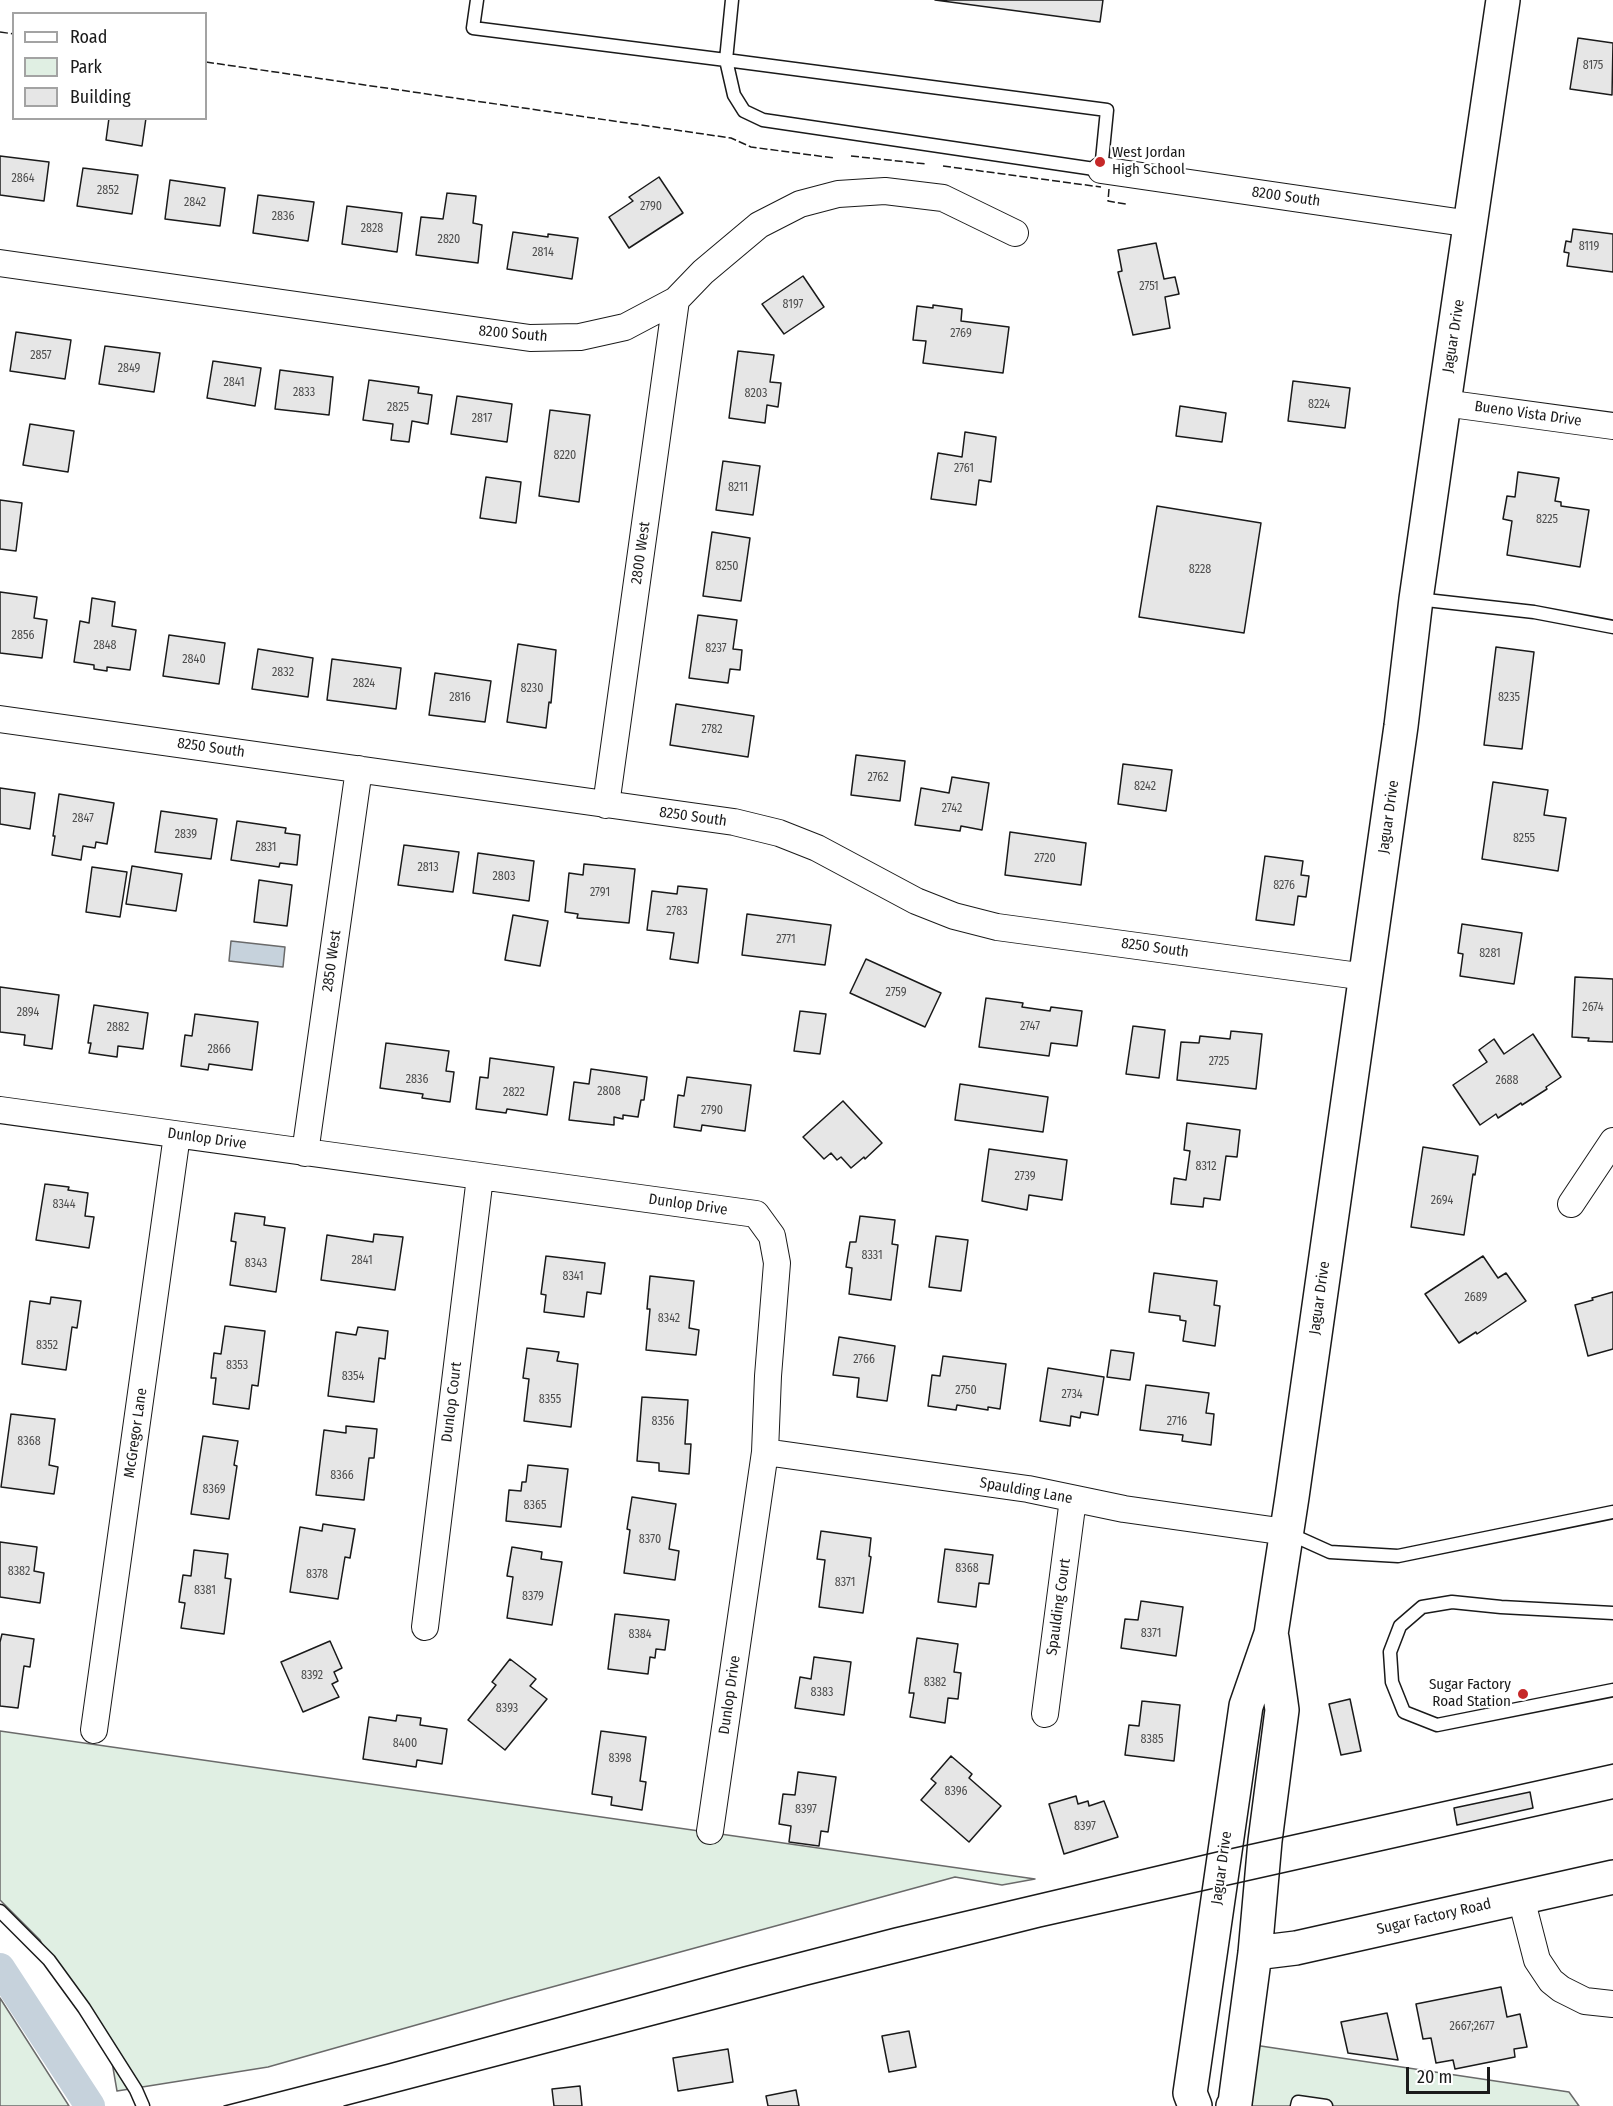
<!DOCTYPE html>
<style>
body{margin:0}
#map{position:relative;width:1613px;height:2106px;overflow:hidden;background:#fff;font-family:"Fira Sans Condensed",sans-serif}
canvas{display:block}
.legend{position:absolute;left:12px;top:12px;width:195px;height:108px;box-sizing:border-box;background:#fff;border:2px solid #a3a3a3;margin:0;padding:8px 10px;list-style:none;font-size:18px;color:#1a1a1a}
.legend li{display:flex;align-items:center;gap:12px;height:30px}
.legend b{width:30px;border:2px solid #a3a3a3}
.scale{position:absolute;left:1406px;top:2067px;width:84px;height:27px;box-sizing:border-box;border:3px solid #1a1a1a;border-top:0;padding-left:8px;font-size:18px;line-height:21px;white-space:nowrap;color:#1a1a1a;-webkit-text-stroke:4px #fff;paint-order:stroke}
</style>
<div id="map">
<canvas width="1613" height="2106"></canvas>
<ul class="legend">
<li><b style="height:8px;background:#fff"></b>Road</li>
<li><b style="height:16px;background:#e0efe3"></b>Park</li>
<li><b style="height:16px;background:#e6e6e6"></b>Building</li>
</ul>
<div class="scale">20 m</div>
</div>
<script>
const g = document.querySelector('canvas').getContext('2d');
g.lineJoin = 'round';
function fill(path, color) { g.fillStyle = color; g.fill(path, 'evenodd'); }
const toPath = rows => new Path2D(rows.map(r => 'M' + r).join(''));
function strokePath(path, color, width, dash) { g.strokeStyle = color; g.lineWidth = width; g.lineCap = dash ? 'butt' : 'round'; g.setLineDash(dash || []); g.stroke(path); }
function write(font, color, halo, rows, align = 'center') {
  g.font = font + ' "Fira Sans Condensed",sans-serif'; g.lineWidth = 4.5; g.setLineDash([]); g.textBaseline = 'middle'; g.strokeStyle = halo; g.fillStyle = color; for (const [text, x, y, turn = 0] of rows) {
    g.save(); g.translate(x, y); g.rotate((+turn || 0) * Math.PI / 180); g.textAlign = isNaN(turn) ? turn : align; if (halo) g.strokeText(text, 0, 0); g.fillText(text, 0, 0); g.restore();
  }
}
const green = toPath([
 [0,1731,1035,1879,1002,1885,955,1877,508,1999,268,2067,117,2091,108,2039,56,1970,40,1940,0,1900,0,1731],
 [0,1998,69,2106,0,2106,0,1998],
 [1254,2045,1569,2092,1579,2106,1245,2106,1254,2045]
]);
fill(green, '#e0efe3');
strokePath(green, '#6a6a6a', 1.5);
const water = toPath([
 [231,941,285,947,283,967,229,961,231,941]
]);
fill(water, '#c6d2dc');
strokePath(water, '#6a6a6a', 1.5);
strokePath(toPath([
 [0,1968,90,2106]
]), '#c6d2dc', 30);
const building = toPath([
 [935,0,1103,0,1100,22,935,0],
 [1578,38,1613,43,1612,95,1570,89,1578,38],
 [109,118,146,118,142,146,106,140,109,118],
 [0,156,49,162,44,201,0,195,0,156],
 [83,168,138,175,132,214,77,206,83,168],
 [659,177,683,213,629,248,609,217,633,201,629,197,659,177],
 [170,180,225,188,220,226,165,219,170,180],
 [447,193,476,196,473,223,482,225,478,263,416,255,421,217,443,219,447,193],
 [258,195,314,202,308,241,253,233,258,195],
 [347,206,402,213,397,252,342,244,347,206],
 [1573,229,1613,234,1613,272,1567,266,1569,253,1564,252,1566,241,1571,242,1573,229],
 [513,232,548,237,548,234,578,238,572,279,507,269,513,232],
 [1156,243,1164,279,1175,277,1179,294,1165,297,1170,328,1133,335,1118,272,1122,271,1118,250,1156,243],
 [803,276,824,307,784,334,762,304,803,276],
 [933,305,962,309,961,321,1009,327,1003,373,923,363,926,341,913,340,917,306,933,308,933,305],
 [16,332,71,340,65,379,10,371,16,332],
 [105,346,160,353,154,392,99,384,105,346],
 [738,351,774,355,770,382,781,383,778,407,767,405,765,423,729,418,738,351],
 [213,361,261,368,255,406,207,398,213,361],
 [280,370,333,377,329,415,275,409,280,370],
 [369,380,419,387,418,393,432,395,428,424,412,421,409,442,391,440,393,424,363,420,369,380],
 [1293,381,1350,388,1345,428,1288,421,1293,381],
 [457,396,512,404,507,442,451,434,457,396],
 [1180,406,1226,413,1222,442,1176,436,1180,406],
 [550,410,590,415,579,502,539,496,550,410],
 [30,424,74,431,68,472,23,465,30,424],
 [965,432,996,437,991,482,979,480,976,505,931,499,938,453,962,457,965,432],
 [723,461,760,466,753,515,716,510,723,461],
 [1518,472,1559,478,1555,501,1561,502,1561,506,1589,510,1580,567,1507,555,1512,521,1503,519,1507,496,1515,497,1518,472],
 [486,477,521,482,516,523,480,518,486,477],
 [0,500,22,503,16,551,0,549,0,500],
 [1157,506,1261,523,1244,633,1139,617,1157,506],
 [712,532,750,538,741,601,703,596,712,532],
 [0,592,37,597,34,618,47,620,42,658,0,653,0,592],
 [92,598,115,602,112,626,136,630,130,670,107,667,107,671,94,669,94,665,74,662,80,621,89,623,92,598],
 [698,615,737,620,733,649,742,650,740,670,730,669,728,683,689,678,698,615],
 [169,635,225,643,219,684,163,676,169,635],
 [518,644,556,650,551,703,549,702,546,728,507,722,518,644],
 [1496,647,1534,652,1522,749,1484,745,1496,647],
 [258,649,313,658,308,697,252,689,258,649],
 [332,659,401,668,396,709,327,700,332,659],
 [435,673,491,681,485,722,429,715,435,673],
 [676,704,754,716,748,757,670,745,676,704],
 [856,755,905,761,900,801,851,795,856,755],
 [1123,764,1172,770,1166,811,1118,804,1123,764],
 [952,777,989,783,982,830,961,826,960,831,915,825,921,788,949,793,952,777],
 [1493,782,1548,790,1544,815,1566,818,1558,871,1482,859,1493,782],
 [0,788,35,793,30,829,0,824,0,788],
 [59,794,114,803,107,844,96,842,95,848,83,846,81,860,52,855,55,836,53,836,59,794],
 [161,811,217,819,211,859,155,852,161,811],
 [237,821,286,828,285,833,300,835,297,865,280,863,279,867,231,860,237,821],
 [1010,832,1086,843,1081,885,1005,875,1010,832],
 [404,845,459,852,453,892,398,885,404,845],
 [478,853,534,861,529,901,473,893,478,853],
 [1265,856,1303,861,1301,875,1309,876,1306,897,1298,896,1294,925,1256,920,1265,856],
 [584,864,635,869,629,923,577,918,578,914,565,912,569,873,583,875,584,864],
 [132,866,182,874,176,911,126,904,132,866],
 [92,867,127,872,120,917,86,912,92,867],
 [259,880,292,885,287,926,254,922,259,880],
 [678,886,707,889,698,963,670,959,674,933,647,930,652,891,677,894,678,886],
 [747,914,831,925,825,965,742,955,747,914],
 [513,915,548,921,540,966,505,960,513,915],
 [1462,924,1522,933,1514,984,1460,976,1463,954,1458,953,1462,924],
 [866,959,941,993,925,1027,850,993,866,959],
 [1575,977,1613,979,1613,1042,1588,1041,1589,1038,1572,1037,1575,977],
 [0,987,59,995,52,1049,24,1045,25,1035,0,1032,0,987],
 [986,998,1023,1003,1022,1007,1050,1011,1051,1007,1082,1011,1077,1046,1051,1043,1049,1056,979,1047,986,998],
 [94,1005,148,1013,143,1049,118,1046,117,1057,89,1053,91,1043,88,1043,94,1005],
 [800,1011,826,1014,820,1054,794,1051,800,1011],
 [195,1014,258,1022,252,1070,209,1064,208,1070,181,1066,185,1035,192,1036,195,1014],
 [1133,1026,1165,1030,1159,1078,1126,1074,1133,1026],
 [1231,1031,1262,1034,1256,1089,1177,1080,1181,1042,1199,1043,1200,1036,1230,1039,1231,1031],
 [1533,1034,1561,1077,1546,1087,1547,1089,1522,1105,1521,1103,1498,1118,1496,1114,1480,1125,1453,1085,1487,1062,1479,1050,1494,1039,1504,1054,1533,1034],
 [386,1043,449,1051,446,1071,454,1072,450,1102,422,1098,423,1094,380,1088,386,1043],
 [490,1058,554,1067,547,1115,507,1109,506,1113,476,1109,480,1077,488,1078,490,1058],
 [591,1069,647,1077,644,1100,641,1100,638,1117,623,1115,623,1119,614,1117,614,1125,569,1120,574,1082,589,1084,591,1069],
 [687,1077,751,1085,745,1131,702,1125,701,1131,674,1127,678,1095,684,1096,687,1077],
 [960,1084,1048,1097,1043,1132,955,1120,960,1084],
 [843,1101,882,1143,865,1159,864,1157,851,1168,841,1157,837,1160,831,1153,824,1159,803,1137,843,1101],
 [1187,1123,1240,1130,1237,1157,1226,1156,1220,1200,1204,1198,1203,1207,1171,1204,1174,1178,1186,1180,1190,1151,1184,1150,1187,1123],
 [1423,1147,1478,1156,1475,1175,1473,1174,1464,1235,1411,1227,1423,1147],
 [989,1149,1067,1160,1062,1200,1029,1195,1027,1210,982,1201,989,1149],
 [45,1184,69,1187,68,1190,88,1193,85,1216,94,1217,89,1248,36,1240,45,1184],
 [235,1213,265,1217,264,1225,285,1228,276,1292,230,1285,236,1242,231,1241,235,1213],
 [860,1216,895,1220,892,1244,898,1245,891,1300,849,1294,852,1268,846,1267,850,1242,856,1242,860,1216],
 [374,1234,403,1237,395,1290,321,1280,327,1235,373,1242,374,1234],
 [936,1236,968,1240,961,1291,929,1287,936,1236],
 [546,1256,605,1263,601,1294,587,1292,584,1317,544,1312,546,1295,541,1294,546,1256],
 [1483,1256,1498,1278,1506,1273,1526,1301,1477,1334,1476,1332,1459,1343,1425,1294,1483,1256],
 [1154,1273,1217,1281,1214,1305,1220,1306,1215,1346,1183,1341,1186,1321,1180,1320,1180,1316,1149,1312,1154,1273],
 [650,1276,694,1281,689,1328,699,1330,696,1355,646,1350,650,1309,647,1309,650,1276],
 [1613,1292,1613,1349,1588,1356,1575,1305,1593,1300,1592,1298,1613,1292],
 [51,1297,81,1301,77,1328,72,1327,66,1370,22,1364,30,1301,50,1304,51,1297],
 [225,1326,265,1331,258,1386,252,1385,249,1409,213,1404,216,1378,211,1378,214,1353,221,1354,225,1326],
 [358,1327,388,1331,385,1359,379,1358,374,1402,328,1396,336,1332,356,1335,358,1327],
 [839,1337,895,1346,887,1401,857,1397,859,1378,833,1375,839,1337],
 [527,1348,559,1352,557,1361,578,1364,571,1427,524,1421,529,1379,523,1378,527,1348],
 [1111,1350,1134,1353,1130,1380,1107,1377,1111,1350],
 [943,1356,1006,1364,1000,1409,988,1407,988,1410,957,1405,956,1410,928,1406,932,1375,940,1376,943,1356],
 [1048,1368,1104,1377,1098,1415,1081,1412,1080,1418,1071,1416,1070,1426,1040,1421,1048,1368],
 [1146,1385,1209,1393,1206,1413,1214,1414,1211,1445,1182,1441,1183,1435,1140,1430,1146,1385],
 [642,1397,688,1400,685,1444,691,1444,689,1474,659,1471,659,1463,637,1461,642,1397],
 [11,1414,55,1419,49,1465,58,1467,54,1494,1,1487,11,1414],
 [346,1426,377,1429,374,1458,369,1458,364,1500,316,1495,324,1430,346,1433,346,1426],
 [203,1436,238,1441,234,1465,237,1466,229,1519,191,1514,203,1436],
 [528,1465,568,1469,561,1527,506,1521,509,1490,521,1491,522,1482,526,1482,528,1465],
 [632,1497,676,1504,669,1549,679,1551,675,1580,624,1573,630,1530,627,1529,632,1497],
 [323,1524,355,1529,350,1558,345,1557,338,1599,290,1592,300,1527,322,1531,323,1524],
 [821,1531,871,1538,869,1556,871,1557,863,1613,819,1607,825,1560,817,1559,821,1531],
 [0,1542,37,1547,34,1571,44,1573,40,1603,0,1597,0,1542],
 [512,1547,542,1552,541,1559,562,1562,552,1625,507,1618,513,1577,507,1576,512,1547],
 [945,1549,993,1555,989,1584,979,1583,976,1607,938,1602,945,1549],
 [194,1550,228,1554,225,1578,231,1579,224,1634,181,1628,185,1603,179,1602,183,1575,191,1576,194,1550],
 [1141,1601,1183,1607,1176,1656,1121,1648,1125,1619,1138,1620,1141,1601],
 [615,1614,669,1620,665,1650,656,1649,655,1658,650,1657,648,1674,608,1669,615,1614],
 [2,1634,34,1639,30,1667,24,1666,18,1708,0,1706,0,1642,2,1634],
 [917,1638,958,1644,954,1672,961,1673,958,1699,948,1698,945,1723,910,1717,914,1693,909,1693,917,1638],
 [330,1641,342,1668,334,1672,338,1681,332,1684,339,1697,303,1712,281,1662,330,1641],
 [814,1657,851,1662,844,1715,795,1708,800,1677,811,1679,814,1657],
 [510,1659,536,1679,530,1686,547,1699,505,1750,468,1720,496,1685,492,1682,510,1659],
 [1350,1699,1361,1751,1341,1755,1329,1704,1350,1699],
 [1142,1701,1180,1705,1174,1761,1125,1755,1129,1725,1139,1726,1142,1701],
 [397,1715,421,1718,420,1725,447,1729,442,1764,417,1760,416,1767,363,1759,369,1717,396,1721,397,1715],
 [601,1731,646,1737,640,1781,646,1782,642,1810,611,1805,612,1797,592,1794,601,1731],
 [951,1756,972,1774,969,1778,1001,1806,969,1842,921,1800,936,1783,931,1779,951,1756],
 [798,1772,836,1777,828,1832,821,1831,819,1846,789,1842,791,1826,779,1824,783,1794,795,1795,798,1772],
 [1530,1792,1533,1808,1457,1825,1454,1808,1530,1792],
 [1076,1796,1078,1804,1088,1801,1089,1806,1104,1801,1118,1837,1064,1854,1049,1804,1076,1796],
 [1501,1987,1507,2017,1520,2014,1527,2047,1514,2049,1515,2057,1455,2069,1453,2060,1436,2063,1431,2038,1423,2039,1416,2004,1501,1987],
 [1387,2013,1398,2060,1348,2053,1341,2022,1387,2013],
 [909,2031,916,2067,889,2072,882,2036,909,2031],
 [728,2049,733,2082,678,2091,673,2058,728,2049],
 [580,2086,582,2106,554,2106,552,2089,580,2086],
 [796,2090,799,2106,768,2106,766,2096,796,2090]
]);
fill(building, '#e6e6e6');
strokePath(building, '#1a1a1a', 1.5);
const lane = toPath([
 [477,0,473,28,726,60,734,95,744,111,763,120,1101,170,1107,110,726,60,732,0],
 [1417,599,1534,612,1613,627],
 [1290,1534,1330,1552,1398,1556,1613,1512],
 [1613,1613,1501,1607,1452,1602,1422,1607,1400,1626,1390,1652,1392,1682,1404,1712,1437,1725,1613,1690],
 [0,1911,49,1960,84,2008,136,2090,143,2106],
 [1297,2106,1298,2102,1326,2106]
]);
const street = toPath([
 [1101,170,1471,224],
 [0,263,530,338,580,337,625,327,676,300,703,272,759,225,800,204,838,194,885,191,943,198,1015,233],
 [1444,403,1613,426],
 [0,719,734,822,779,833,817,848,916,901,954,916,997,927,1366,977],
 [606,805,676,300],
 [0,1110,756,1214,772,1236,777,1263,768,1376,765,1452,710,1831],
 [305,1153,359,769],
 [1571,1204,1613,1141],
 [765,1452,1028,1489,1124,1509,1286,1532],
 [425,1627,480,1177],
 [1045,1714,1073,1499],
 [94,1730,177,1135],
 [1521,1898,1537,1960,1551,1981,1561,1989,1585,2001,1613,2004]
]);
const secondary = toPath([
 [1255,1953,1296,1948,1613,1877],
 [1195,2106,1190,2093,1246,1706,1271,1634,1292,1497,1401,726,1416,599,1444,403,1503,0],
 [1233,2106,1235,2103,1255,1953,1265,1841,1282,1710,1272,1638]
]);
strokePath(lane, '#1a1a1a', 15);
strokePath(street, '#1a1a1a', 28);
strokePath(secondary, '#1a1a1a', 36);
strokePath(lane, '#fff', 12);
strokePath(street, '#fff', 26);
strokePath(secondary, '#fff', 33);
strokePath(toPath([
 [224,2106,388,2064,743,1967,894,1928,1225,1850,1613,1764],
 [344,2106,808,1985,1041,1927,1613,1799]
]), '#1a1a1a', 1.5);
strokePath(toPath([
 [0,32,14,34],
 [206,62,731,138,751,147,834,158],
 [851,156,926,164],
 [943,166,1101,187],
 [1109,189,1108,201,1126,204]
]), '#1a1a1a', 1.5, [8, 3]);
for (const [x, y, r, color] of [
 [1100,162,6,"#c62828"],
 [1523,1694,6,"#c62828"]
]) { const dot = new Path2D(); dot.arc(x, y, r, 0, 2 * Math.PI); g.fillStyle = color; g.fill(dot); strokePath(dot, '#fff', 2); }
write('12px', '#4d4d4d', null, [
 ["8175",1593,66],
 ["2864",23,179],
 ["2852",108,191],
 ["2842",195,203],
 ["2790",651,207],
 ["2836",283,217],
 ["2828",372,229],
 ["2820",449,240],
 ["8119",1589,247],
 ["2814",543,253],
 ["2751",1149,287],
 ["8197",793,305],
 ["2769",961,334],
 ["2857",41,356],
 ["2849",129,369],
 ["2841",234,383],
 ["2833",304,393],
 ["8203",756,394],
 ["8224",1319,405],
 ["2825",398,408],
 ["2817",482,419],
 ["8220",565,456],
 ["2761",964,469],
 ["8211",738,488],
 ["8225",1547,520],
 ["8250",727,567],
 ["8228",1200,570],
 ["2856",23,636],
 ["2848",105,646],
 ["8237",716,649],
 ["2840",194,660],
 ["2832",283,673],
 ["2824",364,684],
 ["8230",532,689],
 ["2816",460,698],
 ["8235",1509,698],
 ["2782",712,730],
 ["2762",878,778],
 ["8242",1145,787],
 ["2742",952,809],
 ["2847",83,819],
 ["2839",186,835],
 ["8255",1524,839],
 ["2831",266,848],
 ["2720",1045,859],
 ["2813",428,868],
 ["2803",504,877],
 ["8276",1284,886],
 ["2791",600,893],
 ["2783",677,912],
 ["2771",786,940],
 ["8281",1490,954],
 ["2759",896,993],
 ["2674",1593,1008],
 ["2894",28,1013],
 ["2747",1030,1027],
 ["2882",118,1028],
 ["2866",219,1050],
 ["2725",1219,1062],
 ["2836",417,1080],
 ["2688",1507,1081],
 ["2808",609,1092],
 ["2822",514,1093],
 ["2790",712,1111],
 ["8312",1206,1167],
 ["2739",1025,1177],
 ["2694",1442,1201],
 ["8344",64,1205],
 ["8331",872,1256],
 ["2841",362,1261],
 ["8343",256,1264],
 ["8341",573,1277],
 ["2689",1476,1298],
 ["8342",669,1319],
 ["8352",47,1346],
 ["2766",864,1360],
 ["8353",237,1366],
 ["8354",353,1377],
 ["2750",966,1391],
 ["2734",1072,1395],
 ["8355",550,1400],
 ["8356",663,1422],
 ["2716",1177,1422],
 ["8368",29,1442],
 ["8366",342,1476],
 ["8369",214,1490],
 ["8365",535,1506],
 ["8370",650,1540],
 ["8368",967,1569],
 ["8382",19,1572],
 ["8378",317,1575],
 ["8371",845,1583],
 ["8381",205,1591],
 ["8379",533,1597],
 ["8371",1151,1634],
 ["8384",640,1635],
 ["8392",312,1676],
 ["8382",935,1683],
 ["8383",822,1693],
 ["8393",507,1709],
 ["8385",1152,1740],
 ["8400",405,1744],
 ["8398",620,1759],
 ["8396",956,1792],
 ["8397",806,1810],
 ["8397",1085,1827],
 ["2667;2677",1472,2027]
]);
write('15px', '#1a1a1a', '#fff', [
 ["West Jordan",1112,153],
 ["High School",1112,170],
 ["Sugar Factory",1511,1685,"right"],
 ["Road Station",1511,1702,"right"]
], 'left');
write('15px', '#1a1a1a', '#fff', [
 ["8200 South",1286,197,8],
 ["8200 South",513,334,5],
 ["Jaguar Drive",1454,336,-81],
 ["Bueno Vista Drive",1528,414,8],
 ["2800 West",641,553,-82],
 ["8250 South",211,748,8],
 ["8250 South",693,817,8],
 ["Jaguar Drive",1389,817,-82],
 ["8250 South",1155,948,8],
 ["2850 West",332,961,-82],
 ["Dunlop Drive",207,1139,8],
 ["Dunlop Drive",688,1205,8],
 ["Jaguar Drive",1320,1298,-82],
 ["Dunlop Court",452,1402,-83],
 ["McGregor Lane",136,1433,-82],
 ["Spaulding Lane",1026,1491,10],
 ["Spaulding Court",1059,1607,-82],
 ["Dunlop Drive",730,1695,-82],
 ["Jaguar Drive",1222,1868,-82],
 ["Sugar Factory Road",1434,1917,-13]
]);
</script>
